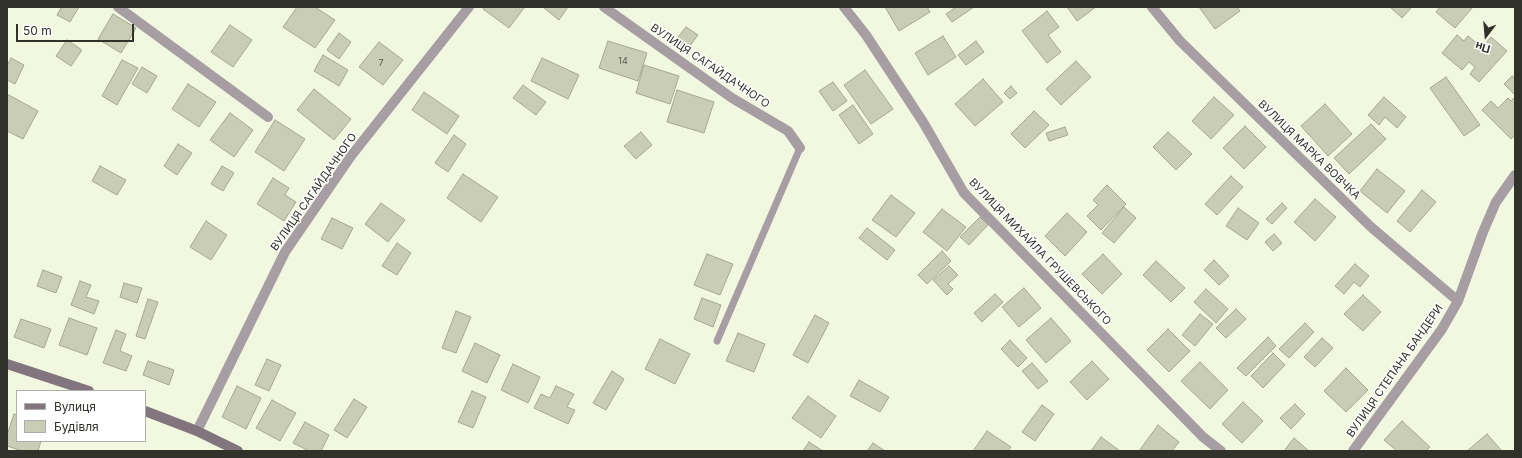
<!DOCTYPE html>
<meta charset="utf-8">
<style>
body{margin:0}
#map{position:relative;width:1522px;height:458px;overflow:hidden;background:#f2f7e0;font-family:Inter,sans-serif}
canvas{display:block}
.frame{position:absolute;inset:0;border:8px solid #31322a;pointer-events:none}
.legend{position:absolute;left:16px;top:390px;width:130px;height:52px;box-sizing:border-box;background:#fff;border:1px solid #adadaa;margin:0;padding:5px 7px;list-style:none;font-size:12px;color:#31322a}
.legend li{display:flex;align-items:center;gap:8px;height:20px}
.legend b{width:20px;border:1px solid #adadaa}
.north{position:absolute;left:1466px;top:16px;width:40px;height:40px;-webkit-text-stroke:3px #fff;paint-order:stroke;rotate:196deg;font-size:11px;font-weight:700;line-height:16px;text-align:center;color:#31322a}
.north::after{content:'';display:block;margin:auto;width:14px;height:18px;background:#31322a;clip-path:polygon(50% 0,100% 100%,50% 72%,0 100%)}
.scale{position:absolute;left:16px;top:24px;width:118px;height:18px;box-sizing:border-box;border:2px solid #31322a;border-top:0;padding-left:5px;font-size:12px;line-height:14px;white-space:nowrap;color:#31322a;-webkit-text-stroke:3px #fff;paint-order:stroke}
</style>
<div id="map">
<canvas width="1522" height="458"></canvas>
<div class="frame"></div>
<ul class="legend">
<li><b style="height:5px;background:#82757e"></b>Вулиця</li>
<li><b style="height:11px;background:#c9cdb6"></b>Будівля</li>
</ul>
<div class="north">Пн</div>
<div class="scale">50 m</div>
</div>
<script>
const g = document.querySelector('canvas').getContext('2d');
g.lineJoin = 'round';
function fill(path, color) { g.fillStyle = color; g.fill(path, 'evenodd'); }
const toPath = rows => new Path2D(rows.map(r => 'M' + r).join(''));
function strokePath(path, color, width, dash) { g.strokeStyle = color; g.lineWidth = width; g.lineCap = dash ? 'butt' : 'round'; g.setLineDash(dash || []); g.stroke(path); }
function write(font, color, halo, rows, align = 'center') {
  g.font = font + ' Inter,sans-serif'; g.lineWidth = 3; g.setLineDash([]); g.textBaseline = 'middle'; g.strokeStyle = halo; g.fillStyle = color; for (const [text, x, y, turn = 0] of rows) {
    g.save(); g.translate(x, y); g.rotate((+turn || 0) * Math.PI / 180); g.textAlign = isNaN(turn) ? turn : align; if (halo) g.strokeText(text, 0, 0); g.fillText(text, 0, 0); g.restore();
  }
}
const building = toPath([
 [59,7,79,7,70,22,57,15,61,8,59,7],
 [297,7,315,7,335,20,315,48,283,27,297,7],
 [484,7,523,7,524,8,509,28,483,9,484,7],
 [545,7,568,7,559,20,544,8,545,7],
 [885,7,927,7,930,12,899,31,885,7],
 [956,7,974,7,952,22,946,14,956,7],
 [1067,7,1096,7,1077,21,1067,7],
 [1199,7,1237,7,1240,11,1215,29,1199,7],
 [1390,7,1412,7,1402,18,1390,7],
 [1440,7,1473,7,1455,28,1436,12,1440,7],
 [1047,11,1059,27,1048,35,1061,52,1047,63,1022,31,1047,11],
 [113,14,136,28,121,53,98,39,113,14],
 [230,25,252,40,233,67,211,52,230,25],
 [686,27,698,35,686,51,674,42,686,27],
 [339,33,351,42,339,59,327,50,339,33],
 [1457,35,1464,41,1468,36,1482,48,1491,37,1507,51,1479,82,1470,74,1475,67,1469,62,1462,70,1442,53,1457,35],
 [943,36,956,57,928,75,915,53,943,36],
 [67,40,82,50,71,66,56,56,67,40],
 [608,41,647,53,638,81,599,68,608,41],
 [976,41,984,52,966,65,958,55,976,41],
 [379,42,403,60,383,85,359,67,379,42],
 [323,55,348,70,339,86,314,71,323,55],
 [11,58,24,65,15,84,7,80,7,66,11,58],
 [542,58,579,75,568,99,531,81,542,58],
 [122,60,138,68,117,105,102,96,122,60],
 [1076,61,1091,77,1061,105,1046,89,1076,61],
 [644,65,679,76,670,104,636,93,644,65],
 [142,67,157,76,147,93,132,84,142,67],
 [865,70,893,109,871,124,844,85,865,70],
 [1512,76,1515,78,1515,95,1504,84,1512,76],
 [1446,77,1480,125,1464,136,1430,88,1446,77],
 [983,79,1003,102,975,126,955,104,983,79],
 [833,82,847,101,833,111,819,91,833,82],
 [188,84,216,102,199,127,172,109,188,84],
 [523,85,546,102,536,115,513,98,523,85],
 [1011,86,1017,93,1010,99,1004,93,1011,86],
 [314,89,351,119,334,140,297,110,314,89],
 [677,90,714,102,704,133,667,122,677,90],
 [424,92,459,116,447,134,412,110,424,92],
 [7,94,38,111,23,139,7,131,7,94],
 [1214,97,1234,115,1211,139,1192,121,1214,97],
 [1384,97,1406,117,1397,128,1385,117,1379,125,1368,115,1384,97],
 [1515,97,1515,135,1511,139,1482,110,1491,101,1498,108,1508,98,1511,101,1515,97],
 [1325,104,1352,134,1328,156,1301,126,1325,104],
 [853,105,873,134,859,144,839,115,853,105],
 [1034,111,1049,125,1025,148,1011,134,1034,111],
 [230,113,253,130,234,157,210,140,230,113],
 [275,120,305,139,284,171,255,152,275,120],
 [1371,124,1386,139,1349,174,1334,158,1371,124],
 [1245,126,1266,147,1244,169,1223,148,1245,126],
 [1065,127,1068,135,1049,141,1046,133,1065,127],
 [641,132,652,145,636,159,624,146,641,132],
 [1168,132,1192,154,1176,170,1153,147,1168,132],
 [454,135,466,144,448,172,435,163,454,135],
 [178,144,192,153,177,175,164,166,178,144],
 [100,166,126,180,117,195,92,181,100,166],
 [222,166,234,173,223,191,211,184,222,166],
 [1377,169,1405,191,1387,213,1360,191,1377,169],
 [463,174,498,197,481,222,447,198,463,174],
 [1231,176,1243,187,1217,215,1205,204,1231,176],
 [273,178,289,188,285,195,296,202,284,221,257,204,273,178],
 [1107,185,1126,204,1101,230,1087,216,1098,205,1093,200,1107,185],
 [1422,190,1436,202,1410,232,1397,221,1422,190],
 [891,195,915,213,896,237,872,220,891,195],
 [1315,199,1336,217,1315,241,1294,222,1315,199],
 [381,203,405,220,388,242,365,224,381,203],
 [1282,203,1287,208,1272,224,1266,219,1282,203],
 [1124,207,1136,218,1114,243,1102,233,1124,207],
 [1238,208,1259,223,1247,240,1226,226,1238,208],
 [942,209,966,227,947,251,923,232,942,209],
 [1067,213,1087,232,1065,256,1045,236,1067,213],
 [980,217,988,225,969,245,960,237,980,217],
 [332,218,353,228,342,249,321,239,332,218],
 [206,221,227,235,211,260,190,247,206,221],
 [867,228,895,250,887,260,859,238,867,228],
 [1274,234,1282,243,1273,251,1265,242,1274,234],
 [397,243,411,253,397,275,382,266,397,243],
 [942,251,951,261,927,284,918,275,942,251],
 [707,254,733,264,720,295,694,285,707,254],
 [1103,254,1122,274,1102,294,1082,274,1103,254],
 [1214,260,1229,276,1219,285,1204,270,1214,260],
 [1156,261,1185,288,1171,302,1143,275,1156,261],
 [1355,264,1369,276,1360,287,1354,282,1344,294,1335,286,1355,264],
 [949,266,958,275,948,284,953,289,947,295,933,280,949,266],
 [43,270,62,277,56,293,37,286,43,270],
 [80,281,91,285,86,297,99,301,94,314,71,305,80,281],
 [124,283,142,288,137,303,120,297,124,283],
 [1024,288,1041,308,1019,327,1002,307,1024,288],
 [1206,289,1228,309,1216,323,1194,302,1206,289],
 [995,294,1003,302,982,322,974,313,995,294],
 [1363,295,1381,312,1363,331,1344,314,1363,295],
 [702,298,721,305,713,327,694,319,702,298],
 [148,299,158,302,145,339,136,336,148,299],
 [1236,309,1246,319,1226,338,1216,328,1236,309],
 [456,311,471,317,456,353,442,348,456,311],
 [1200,314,1213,324,1195,346,1182,335,1200,314],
 [815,315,829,323,808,363,793,355,815,315],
 [69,318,97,328,87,355,59,345,69,318],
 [1051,318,1071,341,1046,363,1026,340,1051,318],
 [21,319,51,329,44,348,14,337,21,319],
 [1305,323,1314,332,1289,358,1279,349,1305,323],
 [1168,329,1190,351,1169,372,1147,350,1168,329],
 [116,330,126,334,120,351,132,356,126,371,103,363,116,330],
 [738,333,765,344,754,372,726,361,738,333],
 [1268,337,1276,346,1246,376,1237,368,1268,337],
 [1322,338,1333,348,1315,367,1304,357,1322,338],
 [660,339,690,354,675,384,645,369,660,339],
 [1010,340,1027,358,1018,367,1001,349,1010,340],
 [475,343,500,355,487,383,462,371,475,343],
 [1273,353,1285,365,1263,388,1251,376,1273,353],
 [267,359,281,365,269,391,255,385,267,359],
 [148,361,174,370,169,385,143,375,148,361],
 [1092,361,1109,379,1087,400,1070,382,1092,361],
 [1200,362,1228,390,1210,409,1181,381,1200,362],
 [1032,363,1048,381,1038,389,1022,371,1032,363],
 [513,364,540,377,528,403,501,390,513,364],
 [1346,368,1368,390,1346,412,1324,391,1346,368],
 [612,371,624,379,606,410,593,403,612,371],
 [859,380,889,397,880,412,850,396,859,380],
 [237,386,261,398,246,429,222,417,237,386],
 [556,386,574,394,567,407,575,410,568,424,534,408,541,394,550,398,556,386],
 [472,391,486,397,473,428,458,422,472,391],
 [808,396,836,416,821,438,792,418,808,396],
 [354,399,367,407,347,438,334,430,354,399],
 [272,400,296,413,280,441,256,428,272,400],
 [1243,402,1263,421,1242,443,1222,424,1243,402],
 [1295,404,1305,414,1291,429,1280,418,1295,404],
 [1042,405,1054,414,1035,441,1022,432,1042,405],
 [14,414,17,415,17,441,41,441,38,451,22,451,7,446,7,435,14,414],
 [1402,421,1430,447,1426,451,1397,451,1384,440,1402,421],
 [305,422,329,435,321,451,309,451,293,443,305,422],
 [1158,425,1179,442,1172,451,1139,451,1158,425],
 [987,431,1011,447,1008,451,973,451,987,431],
 [1487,434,1502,451,1467,451,1487,434],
 [1101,437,1120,451,1091,451,1101,437],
 [1294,438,1309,451,1284,451,1294,438],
 [809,442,823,451,803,451,809,442],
 [873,443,885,451,867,451,873,443]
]);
fill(building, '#c9cdb6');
strokePath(building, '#a4a893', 1);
strokePath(toPath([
 [717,341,800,148]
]), '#a79ea4', 7);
strokePath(toPath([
 [118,7,268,117],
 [604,7,732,98,788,131,800,148],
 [844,7,866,35,923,122,964,193,1203,437,1221,451],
 [1152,7,1180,41,1371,227,1458,301],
 [197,431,285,252,351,156,469,7],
 [1353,451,1442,329,1458,301,1483,232,1496,202,1515,175]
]), '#a79ea4', 10);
strokePath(toPath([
 [7,364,89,391],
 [145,411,197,431,238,451]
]), '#82757e', 10);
write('9px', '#57594d', null, [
 ["14",623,61],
 ["7",381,63]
]);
write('11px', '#31322a', '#fff', [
 ["ВУЛИЦЯ САГАЙДАЧНОГО",710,66,34],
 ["ВУЛИЦЯ МАРКА ВОВЧКА",1309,150,44],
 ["ВУЛИЦЯ САГАЙДАЧНОГО",314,192,-55],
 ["ВУЛИЦЯ МИХАЙЛА ГРУШЕВСЬКОГО",1040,252,46],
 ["ВУЛИЦЯ СТЕПАНА БАНДЕРИ",1395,371,-55]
]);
</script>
